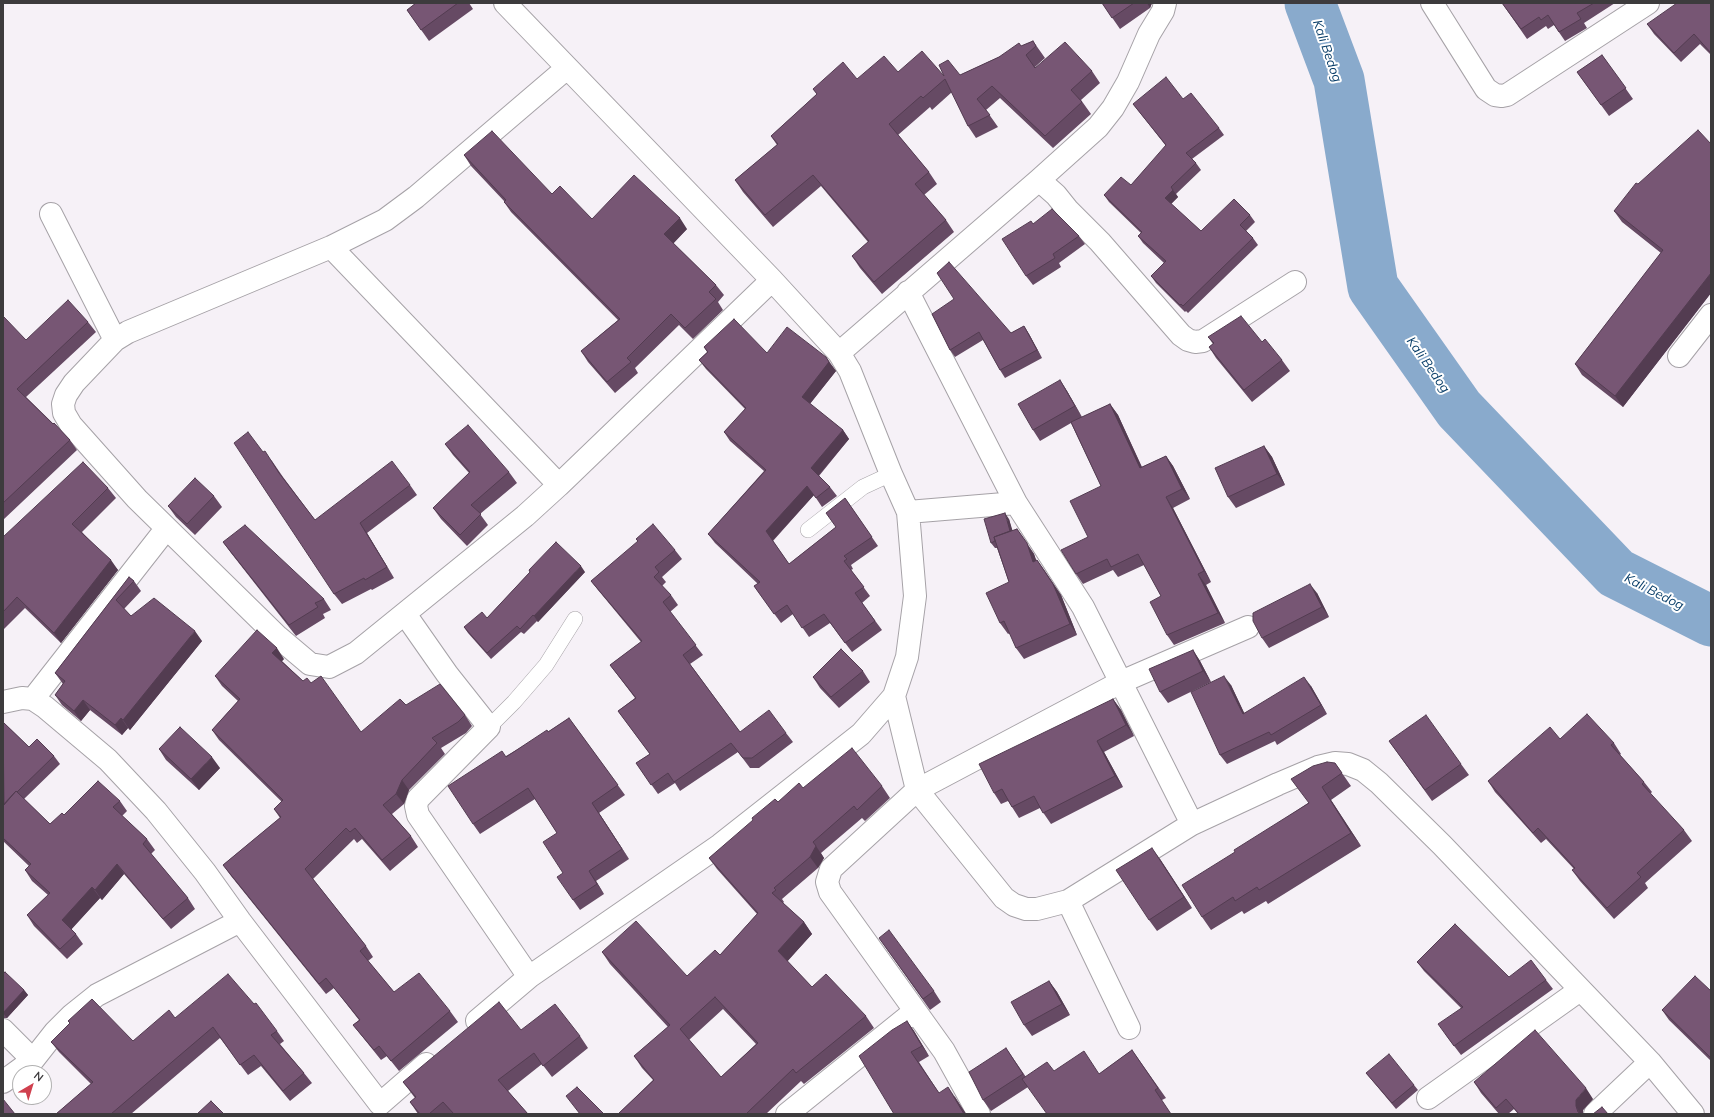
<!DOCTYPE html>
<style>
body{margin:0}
#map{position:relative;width:1714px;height:1117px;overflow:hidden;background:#f6f1f7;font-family:Mulish,sans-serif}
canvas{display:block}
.frame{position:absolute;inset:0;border:4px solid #3d3b3d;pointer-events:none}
.north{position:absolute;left:12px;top:1065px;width:40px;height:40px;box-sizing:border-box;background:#fff;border:1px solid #b1b1b1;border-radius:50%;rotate:38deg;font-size:11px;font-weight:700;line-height:16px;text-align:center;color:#3d3b3d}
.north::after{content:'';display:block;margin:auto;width:14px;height:18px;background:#d0404e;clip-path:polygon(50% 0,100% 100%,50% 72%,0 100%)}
</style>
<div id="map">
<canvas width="1714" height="1117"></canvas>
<div class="frame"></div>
<div class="north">N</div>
</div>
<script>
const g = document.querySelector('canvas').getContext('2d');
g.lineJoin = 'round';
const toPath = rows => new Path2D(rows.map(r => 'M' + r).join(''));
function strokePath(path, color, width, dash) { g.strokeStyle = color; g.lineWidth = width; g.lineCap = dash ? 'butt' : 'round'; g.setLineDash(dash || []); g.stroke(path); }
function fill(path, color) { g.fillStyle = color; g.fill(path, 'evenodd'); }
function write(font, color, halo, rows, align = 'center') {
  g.font = font + ' Mulish,sans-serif'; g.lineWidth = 4; g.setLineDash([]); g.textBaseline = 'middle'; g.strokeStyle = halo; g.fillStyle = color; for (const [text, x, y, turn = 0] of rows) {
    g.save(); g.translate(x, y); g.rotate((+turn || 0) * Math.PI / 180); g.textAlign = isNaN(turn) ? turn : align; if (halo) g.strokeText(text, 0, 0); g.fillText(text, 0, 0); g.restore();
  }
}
strokePath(toPath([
 [1310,3,1339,80,1373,287,1459,409,1616,573,1711,621]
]), '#89aacc', 51);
const service = toPath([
 [808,530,863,487,891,474],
 [489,727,514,702,546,665,575,619]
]);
const minor = toPath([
 [1432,3,1486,89,1495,95,1502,96,1507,95,1648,3],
 [567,68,416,197,385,220,331,247,128,332,115,340,74,383,66,395,63,404,64,413,71,425,137,499,278,637,310,664,329,667,356,653,525,516,559,485,772,280],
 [1039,180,1056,195,1068,210,1100,242,1181,335,1188,340,1195,342,1203,341,1295,282],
 [51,214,115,340],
 [331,247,559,485],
 [908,292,1016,503],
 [839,353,1039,180,1098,127,1113,108,1128,82,1149,34,1163,11,1165,3],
 [1679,356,1711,315],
 [908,512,1016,503,1083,607,1192,824],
 [405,614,447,674,489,727,418,799,416,806,418,815,529,977],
 [894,696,917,790,831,869,827,882,830,892,944,1051,979,1114],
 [33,699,166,529],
 [3,702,22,698,33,699,45,707,108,760,156,811,205,872,240,921,380,1104,426,1064],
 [1068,901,1037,909,1026,909,1014,905,1004,898,917,790,1121,682,1248,627],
 [477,1021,529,977,720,845,861,734,894,696,907,657,915,596,908,512,891,474,850,371,839,353,772,280,505,3],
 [1129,1028,1068,901,1192,824,1278,784,1318,767,1335,763,1348,764,1363,770,1379,783,1442,845,1650,1062,1693,1114],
 [3,1030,33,1060],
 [3,1082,33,1060,55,1032,72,1015,97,995,240,921],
 [1428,1098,1580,990],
 [787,1114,915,1011],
 [1595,1114,1650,1062]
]);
strokePath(service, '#a6a2a7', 16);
strokePath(minor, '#a6a2a7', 24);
strokePath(service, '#fff', 15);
strokePath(minor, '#fff', 22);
fill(toPath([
 [416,3,469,3,473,9,429,41,407,10],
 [1102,3,1152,3,1150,8,1120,29],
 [1502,3,1615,3,1584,23,1587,28,1565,41,1554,25,1548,29,1546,26,1527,39],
 [1711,3,1711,55,1700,44,1681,62,1654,34,1647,24],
 [1033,41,1045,58,1035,67,1036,68,1092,71,1100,83,1081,100,1091,114,1053,148,1000,98,986,110,998,127,976,138,968,126,952,92,932,110,930,107,898,135,929,172,937,184,924,195,946,220,954,232,882,294,860,268,852,256,868,242,821,186,773,227,743,192,735,180,777,145,771,136,817,94,813,89,857,79,898,72,944,76,960,75],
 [1602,55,1633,99,1609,116,1577,72],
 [1183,99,1219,128,1224,135,1192,159,1196,163,1201,170,1176,194,1178,197,1171,204,1201,231,1250,215,1255,222,1246,231,1253,238,1258,245,1188,313,1186,311,1185,312,1156,283,1151,276,1164,263,1143,243,1138,236,1141,233,1109,202,1104,195,1131,185,1166,146,1133,104],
 [1711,144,1711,293,1623,407,1582,375,1575,364,1661,253,1622,222,1614,211,1638,184],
 [464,155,552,194,592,219,687,229,673,243,716,285,724,295,718,302,723,310,693,339,679,325,635,368,638,373,615,393,588,362,581,351,618,320,511,212,504,202,504,201,471,166],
 [1033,224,1079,236,1085,244,1059,263,1061,267,1033,285,1026,276],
 [932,314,1011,333,1024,326,1029,334,1042,358,1005,378,1000,370,983,340,955,357,950,350],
 [3,318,26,340,88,322,96,332,26,397,70,440,77,450,3,520],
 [1208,337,1262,342,1282,360,1290,371,1252,402,1216,358,1209,347,1213,344],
 [704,347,767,353,832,366,836,371,810,404,843,430,849,439,819,476,830,487,837,496,822,507,814,495,773,541,789,564,836,527,845,498,878,546,851,565,853,569,851,570,870,596,862,603,882,630,852,652,830,623,809,637,793,614,781,623,754,586,758,584,715,543,708,534,764,471,730,441,724,432,745,409,706,369,699,360,707,352],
 [1060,380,1067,391,1082,417,1076,420,1110,404,1118,415,1142,467,1166,456,1173,466,1190,499,1173,508,1211,582,1206,585,1225,623,1174,645,1167,635,1161,596,1144,565,1118,577,1113,570,1083,584,1076,574,1088,537,1101,486,1071,423,1040,441,1033,430],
 [445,444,509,472,517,483,480,514,488,525,467,546,441,519,433,508,469,473,453,455],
 [1264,446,1272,457,1285,485,1236,508,1228,497],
 [263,452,272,461,283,477,315,520,410,485,417,495,367,533,394,578,372,590,371,589,342,604,334,594],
 [108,488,116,498,82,532,118,570,61,643,25,608,3,630,3,537],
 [214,496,222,507,195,535,176,517,168,506],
 [1009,519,1012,531,1017,529,1034,554,1036,561,1037,560,1045,571,1061,595,1077,635,1024,659,1016,648,1010,633,1008,634,1000,623,1009,582,997,548,995,548,991,543],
 [636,539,675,550,682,559,662,577,666,582,662,586,671,595,678,605,670,612,703,655,690,664,740,732,786,733,793,742,759,768,750,768,738,752,680,791,675,783,658,794,636,763,650,754,618,711,635,698,610,665,641,642,598,590,591,581,638,542],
 [223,542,324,599,331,610,323,614,325,618,296,636,231,553],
 [529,570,585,572,538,622,537,621,524,634,521,632,491,659,468,633,464,627,487,618,530,572],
 [129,577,134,581,141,591,124,609,131,616,202,641,130,730,128,728,122,735,90,710,81,721,62,705,55,695,63,684,55,673],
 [1317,593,1329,617,1269,648,1262,638],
 [1193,650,1200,661,1211,682,1168,703,1160,692],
 [284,659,282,661,303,681,311,683,361,732,406,705,465,715,472,726,466,733,441,748,445,754,409,790,404,804,392,814,411,836,418,847,390,871,362,839,357,843,354,839,313,879,366,946,373,957,368,961,394,992,450,1011,458,1022,399,1071,387,1056,381,1060,353,1025,359,1020,334,988,326,994,231,876,223,865,280,818,274,809,282,802,219,740,212,730,238,701,222,686,215,676],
 [863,671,870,682,839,708,820,688,813,677],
 [1231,685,1244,713,1311,686,1327,714,1277,745,1275,741,1227,764,1220,755],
 [1113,699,1121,710,1134,736,1104,752,1123,787,1051,824,1040,808,1019,818,1012,807,1008,801,1001,804,994,793],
 [569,718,625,795,599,813,629,859,596,881,604,894,580,910,573,900,563,873,557,833,535,799,480,834,473,824,506,756,549,731],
 [3,722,29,747,54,756,60,764,24,799,50,824,64,815,120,801,127,811,122,816,147,839,155,850,151,854,188,898,195,909,171,929,124,874,102,900,100,898,71,929,76,934,83,944,67,959,34,926,27,915,48,895,32,881,25,870,29,866,3,841],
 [1560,739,1614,743,1621,754,1620,755,1644,782,1652,792,1650,794,1684,830,1692,841,1645,883,1648,888,1614,919,1580,881,1572,870,1574,869,1546,839,1541,843,1495,792,1488,781],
 [1389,741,1461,764,1469,775,1432,801],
 [159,749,220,768,199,790,166,760],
 [1335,763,1351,786,1331,800,1361,846,1268,904,1266,901,1244,914,1242,911,1211,930,1202,917,1235,852,1308,803],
 [882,786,890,798,865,821,862,818,821,853,824,858,818,868,782,899,784,902,783,903,804,922,812,934,787,961,812,987,866,1016,874,1028,804,1084,801,1081,766,1114,618,1114,653,1080,642,1068,634,1056,668,1027,610,964,602,952,687,976,720,955,757,914,717,869,709,858,778,802,803,788],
 [723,1009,756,1044,721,1077,689,1040],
 [1160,859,1192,908,1157,931,1149,920],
 [879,938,934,991,941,1002,930,1010],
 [1417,962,1509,977,1546,980,1553,989,1461,1055,1445,1034,1461,1008,1424,971],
 [3,974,24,990,28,995,7,1018,4,1018,3,1017],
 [1049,981,1057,992,1070,1015,1032,1036,1024,1025],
 [1711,991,1711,1061,1669,1020,1662,1010],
 [175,1018,277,1031,284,1041,280,1044,304,1073,312,1083,290,1101,261,1066,248,1075,220,1038,131,1114,56,1114,91,1084,59,1052,51,1042,70,1023,68,1021,133,1041],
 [907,1021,914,1031,929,1056,919,1062,939,1093,955,1097,966,1114,894,1114],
 [521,1030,580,1036,588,1048,552,1077,542,1064,508,1091,528,1114,452,1114,451,1113,450,1114,418,1114,410,1102,415,1098,403,1082],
 [1006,1048,1026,1077,1054,1071,1099,1074,1132,1050,1166,1098,1162,1100,1028,1087,991,1111,983,1100],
 [1366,1073,1414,1085,1418,1090,1396,1109],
 [1474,1082,1593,1099,1583,1110,1583,1114,1518,1114,1514,1109,1508,1114,1499,1114,1481,1093]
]), '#664a64');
fill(toPath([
 [1147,3,1152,3,1150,8],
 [1173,190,1178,197,1170,205,1165,198],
 [680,218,687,229,672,245,664,234],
 [1711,273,1711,293,1623,407,1615,396],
 [1024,326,1029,334,1042,358,1037,350],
 [826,357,836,371,808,406,802,397],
 [1060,380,1067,391,1082,417,1075,406],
 [1110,404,1118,415,1147,479,1140,468],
 [843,430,849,439,817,477,811,468],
 [1264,446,1272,457,1285,485,1277,474],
 [1166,456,1173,466,1190,499,1182,489],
 [807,486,814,495,772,541,766,531],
 [1166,497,1173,508,1211,582,1204,571],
 [1005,513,1009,519,1016,542,1012,537],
 [360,523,367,533,394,578,387,567],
 [1017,529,1034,554,1041,573,1033,562],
 [111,560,118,570,61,643,54,633],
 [1037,560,1061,595,1077,635,1070,624],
 [581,566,585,572,538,622,534,616],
 [1198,574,1206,585,1225,623,1218,613],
 [1310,584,1317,593,1329,617,1322,607],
 [195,631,202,641,130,730,123,720],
 [277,648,284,659,280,663,272,653],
 [1193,650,1200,661,1211,682,1203,671],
 [1224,676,1231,685,1249,723,1243,714],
 [1304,677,1311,686,1327,714,1321,705],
 [1113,699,1121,710,1134,736,1126,725],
 [83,700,90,710,81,721,74,711],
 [121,718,128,728,122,735,115,725],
 [1097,741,1104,752,1123,787,1115,776],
 [212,757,220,768,199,790,191,779],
 [402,780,409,790,404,804,396,794],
 [1322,787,1331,800,1361,846,1351,833],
 [592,803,599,813,629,859,622,849],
 [816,846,824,858,818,868,810,857],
 [1152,848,1160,859,1192,908,1184,897],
 [117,864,124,874,102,900,95,890],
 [589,871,596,881,604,894,597,884],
 [92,887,100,898,70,931,62,920],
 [804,922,812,934,786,963,778,951],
 [1049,981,1057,992,1070,1015,1062,1004],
 [24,990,28,995,7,1018,3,1013],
 [907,1021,914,1031,929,1056,922,1046],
 [948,1087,955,1097,966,1114,965,1114],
 [1586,1088,1593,1099,1583,1110,1583,1114,1580,1114,1576,1106,1576,1100]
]), '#533c51');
const building = toPath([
 [416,3,458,3,421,30,407,10,416,3],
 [1102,3,1134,3,1112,18,1102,3],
 [1502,3,1594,3,1577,13,1581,19,1559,32,1548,15,1541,20,1539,17,1521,29,1502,3],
 [1677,3,1711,3,1711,53,1694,34,1674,53,1647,24,1677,3],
 [1033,41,1036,46,1026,55,1035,68,1065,42,1092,71,1071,90,1082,102,1045,136,992,86,977,99,990,115,968,126,945,79,923,98,921,96,889,124,929,172,915,184,946,220,874,282,852,256,869,241,813,175,765,215,735,180,778,144,771,136,817,94,813,89,843,62,857,79,884,56,898,72,922,51,944,76,939,65,948,60,960,75,999,57,1019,43,1021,46,1033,41],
 [1602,55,1626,88,1601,105,1577,72,1602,55],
 [1166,77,1183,99,1191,93,1219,128,1186,153,1196,163,1171,187,1173,190,1165,198,1201,231,1234,199,1250,215,1240,225,1253,238,1183,306,1181,304,1180,305,1151,276,1166,261,1138,236,1142,232,1104,195,1121,177,1131,185,1166,145,1133,104,1166,77],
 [1698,130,1711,144,1711,273,1615,396,1575,364,1663,250,1614,211,1636,183,1638,184,1698,130],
 [492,131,552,194,560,186,592,219,634,175,680,218,664,234,716,285,709,292,716,299,685,328,671,314,627,358,631,362,607,382,581,351,620,319,504,202,506,200,464,155,492,131],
 [1052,209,1079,236,1053,254,1055,258,1026,276,1002,239,1031,221,1033,224,1052,209],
 [949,262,1011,333,1024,326,1037,350,1000,370,979,332,950,350,932,314,954,299,937,273,949,262],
 [68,300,88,322,17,389,53,424,54,423,70,440,3,503,3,318,4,317,26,340,68,300],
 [1241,316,1262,342,1265,339,1282,360,1244,390,1209,347,1214,343,1208,337,1241,316],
 [734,319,767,353,787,327,826,357,829,362,802,397,843,430,811,468,830,487,816,498,807,486,766,531,789,564,836,527,826,513,845,498,872,537,844,556,847,559,844,561,864,587,855,593,875,621,845,643,824,614,802,628,787,605,774,614,754,586,760,582,708,534,766,470,724,432,746,408,699,360,708,352,704,347,734,319],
 [1060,380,1075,406,1033,430,1018,404,1060,380],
 [1110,404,1140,468,1166,456,1182,489,1166,497,1204,571,1198,574,1218,613,1167,635,1150,602,1161,596,1138,554,1111,567,1107,559,1076,574,1061,550,1088,537,1070,501,1101,486,1071,422,1110,404],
 [468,425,509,472,471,505,481,514,460,535,433,508,470,472,445,444,468,425],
 [248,432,263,452,265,451,279,473,315,520,392,461,410,485,360,523,387,567,365,580,364,578,334,594,234,443,248,432],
 [1264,446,1277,474,1228,497,1215,468,1264,446],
 [83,462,108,488,72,524,111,560,54,633,17,597,3,612,3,537,83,462],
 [195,478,214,496,187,524,168,506,195,478],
 [1005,513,1010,531,994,537,995,541,991,543,984,519,1005,513],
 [653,524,675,550,655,567,659,572,654,577,671,595,663,602,696,645,683,655,740,732,769,710,786,733,752,758,743,758,731,743,674,782,668,773,651,785,636,763,650,754,618,711,636,698,610,665,642,641,591,581,638,541,636,539,653,524],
 [245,525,324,599,315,603,318,607,289,625,223,542,245,525],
 [1017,529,1027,543,1033,562,1037,560,1053,584,1070,624,1016,648,1004,621,1000,623,986,593,1009,582,994,537,1017,529],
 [556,542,581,566,534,616,533,615,520,629,517,626,487,653,464,627,482,612,487,618,530,572,529,570,556,542],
 [129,577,134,581,116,600,131,616,154,598,195,631,123,720,121,718,115,725,83,700,74,711,55,695,65,681,55,673,129,577],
 [1310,584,1322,607,1262,638,1253,621,1253,613,1310,584],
 [257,630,277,648,272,653,303,681,307,678,311,683,321,676,361,732,400,699,406,705,440,684,465,715,458,722,432,738,437,743,402,780,396,794,383,805,411,836,382,860,355,828,350,832,346,828,305,869,366,946,360,951,394,992,419,973,450,1011,391,1061,379,1046,374,1050,353,1025,360,1020,326,978,319,984,223,865,281,817,274,809,283,800,212,730,240,699,215,676,257,630],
 [841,649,863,671,831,697,813,677,841,649],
 [1193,650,1203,671,1160,692,1149,669,1193,650],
 [1224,676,1243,714,1304,677,1321,705,1271,735,1269,732,1220,755,1191,692,1224,676],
 [1113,699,1126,725,1097,741,1115,776,1043,813,1034,796,1012,807,1002,789,994,793,979,764,1113,699],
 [1587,714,1614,743,1611,745,1644,782,1642,784,1684,830,1637,873,1641,877,1607,908,1572,870,1575,868,1538,828,1533,833,1488,781,1550,727,1560,739,1587,714],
 [1426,715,1461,764,1425,790,1389,741,1426,715],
 [569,718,618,785,592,803,622,849,589,871,597,884,573,900,557,877,563,873,543,842,557,833,528,788,473,824,448,786,502,751,506,757,547,730,548,732,569,718],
 [3,722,29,747,37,739,54,756,17,792,16,791,4,805,3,722],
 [180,727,212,757,191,779,159,749,180,727],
 [852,748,882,786,857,810,854,806,813,842,816,846,810,857,774,888,776,890,772,893,804,922,778,951,812,987,826,974,866,1016,796,1073,793,1069,747,1113,748,1114,618,1114,654,1080,634,1056,670,1025,602,952,636,921,687,976,715,950,720,955,758,913,709,858,753,820,752,818,775,799,778,802,799,783,803,788,852,748],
 [715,997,758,1043,721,1077,680,1029,715,997],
 [1327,762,1335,763,1342,773,1322,787,1351,833,1259,890,1257,887,1235,901,1233,897,1202,917,1182,885,1235,852,1234,850,1309,803,1291,779,1313,766,1327,762],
 [98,781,120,801,113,807,147,839,143,844,188,898,163,919,117,864,95,890,92,887,62,920,76,934,60,949,27,915,50,893,25,870,31,864,3,838,3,805,16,791,50,824,62,813,64,815,98,781],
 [1152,848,1184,897,1149,920,1116,870,1152,848],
 [1455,924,1509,977,1531,960,1546,980,1454,1046,1438,1024,1463,1007,1417,962,1455,924],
 [889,930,934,991,923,999,879,938,889,930],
 [5,972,24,990,3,1013,3,974,5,972],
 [228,974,254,1004,256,1003,277,1031,271,1035,304,1073,283,1091,254,1055,240,1065,213,1027,111,1114,56,1114,93,1082,51,1042,70,1023,68,1021,92,999,133,1041,169,1010,175,1018,228,974],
 [1695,976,1711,991,1711,1058,1662,1010,1695,976],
 [1049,981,1062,1004,1024,1025,1011,1002,1049,981],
 [499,1002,521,1030,555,1004,580,1036,543,1066,534,1053,498,1080,528,1114,454,1114,443,1102,429,1114,420,1114,410,1102,416,1097,403,1082,499,1002],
 [907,1021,922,1046,911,1052,939,1093,948,1087,964,1114,894,1114,859,1056,892,1030,907,1021],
 [1535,1030,1586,1088,1576,1100,1576,1106,1578,1112,1582,1114,1519,1114,1506,1099,1496,1108,1474,1082,1535,1030],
 [1006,1048,1023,1074,983,1100,969,1072,1006,1048],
 [1132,1050,1158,1088,1155,1090,1171,1114,1047,1114,1022,1079,1047,1062,1054,1071,1084,1051,1099,1074,1132,1050],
 [1389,1054,1414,1085,1392,1103,1366,1073,1389,1054],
 [577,1087,604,1114,580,1114,566,1096,577,1087],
 [3,1099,15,1114,3,1114,3,1099],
 [211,1101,224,1114,197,1114,211,1101],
 [1602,1107,1608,1114,1593,1114,1602,1107]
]);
fill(building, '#775674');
strokePath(building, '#533c51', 1);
write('italic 13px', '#093e69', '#fff', [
 ["Kali Bedog",1327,51,71],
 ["Kali Bedog",1428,365,55],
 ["Kali Bedog",1654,592,27]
]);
</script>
